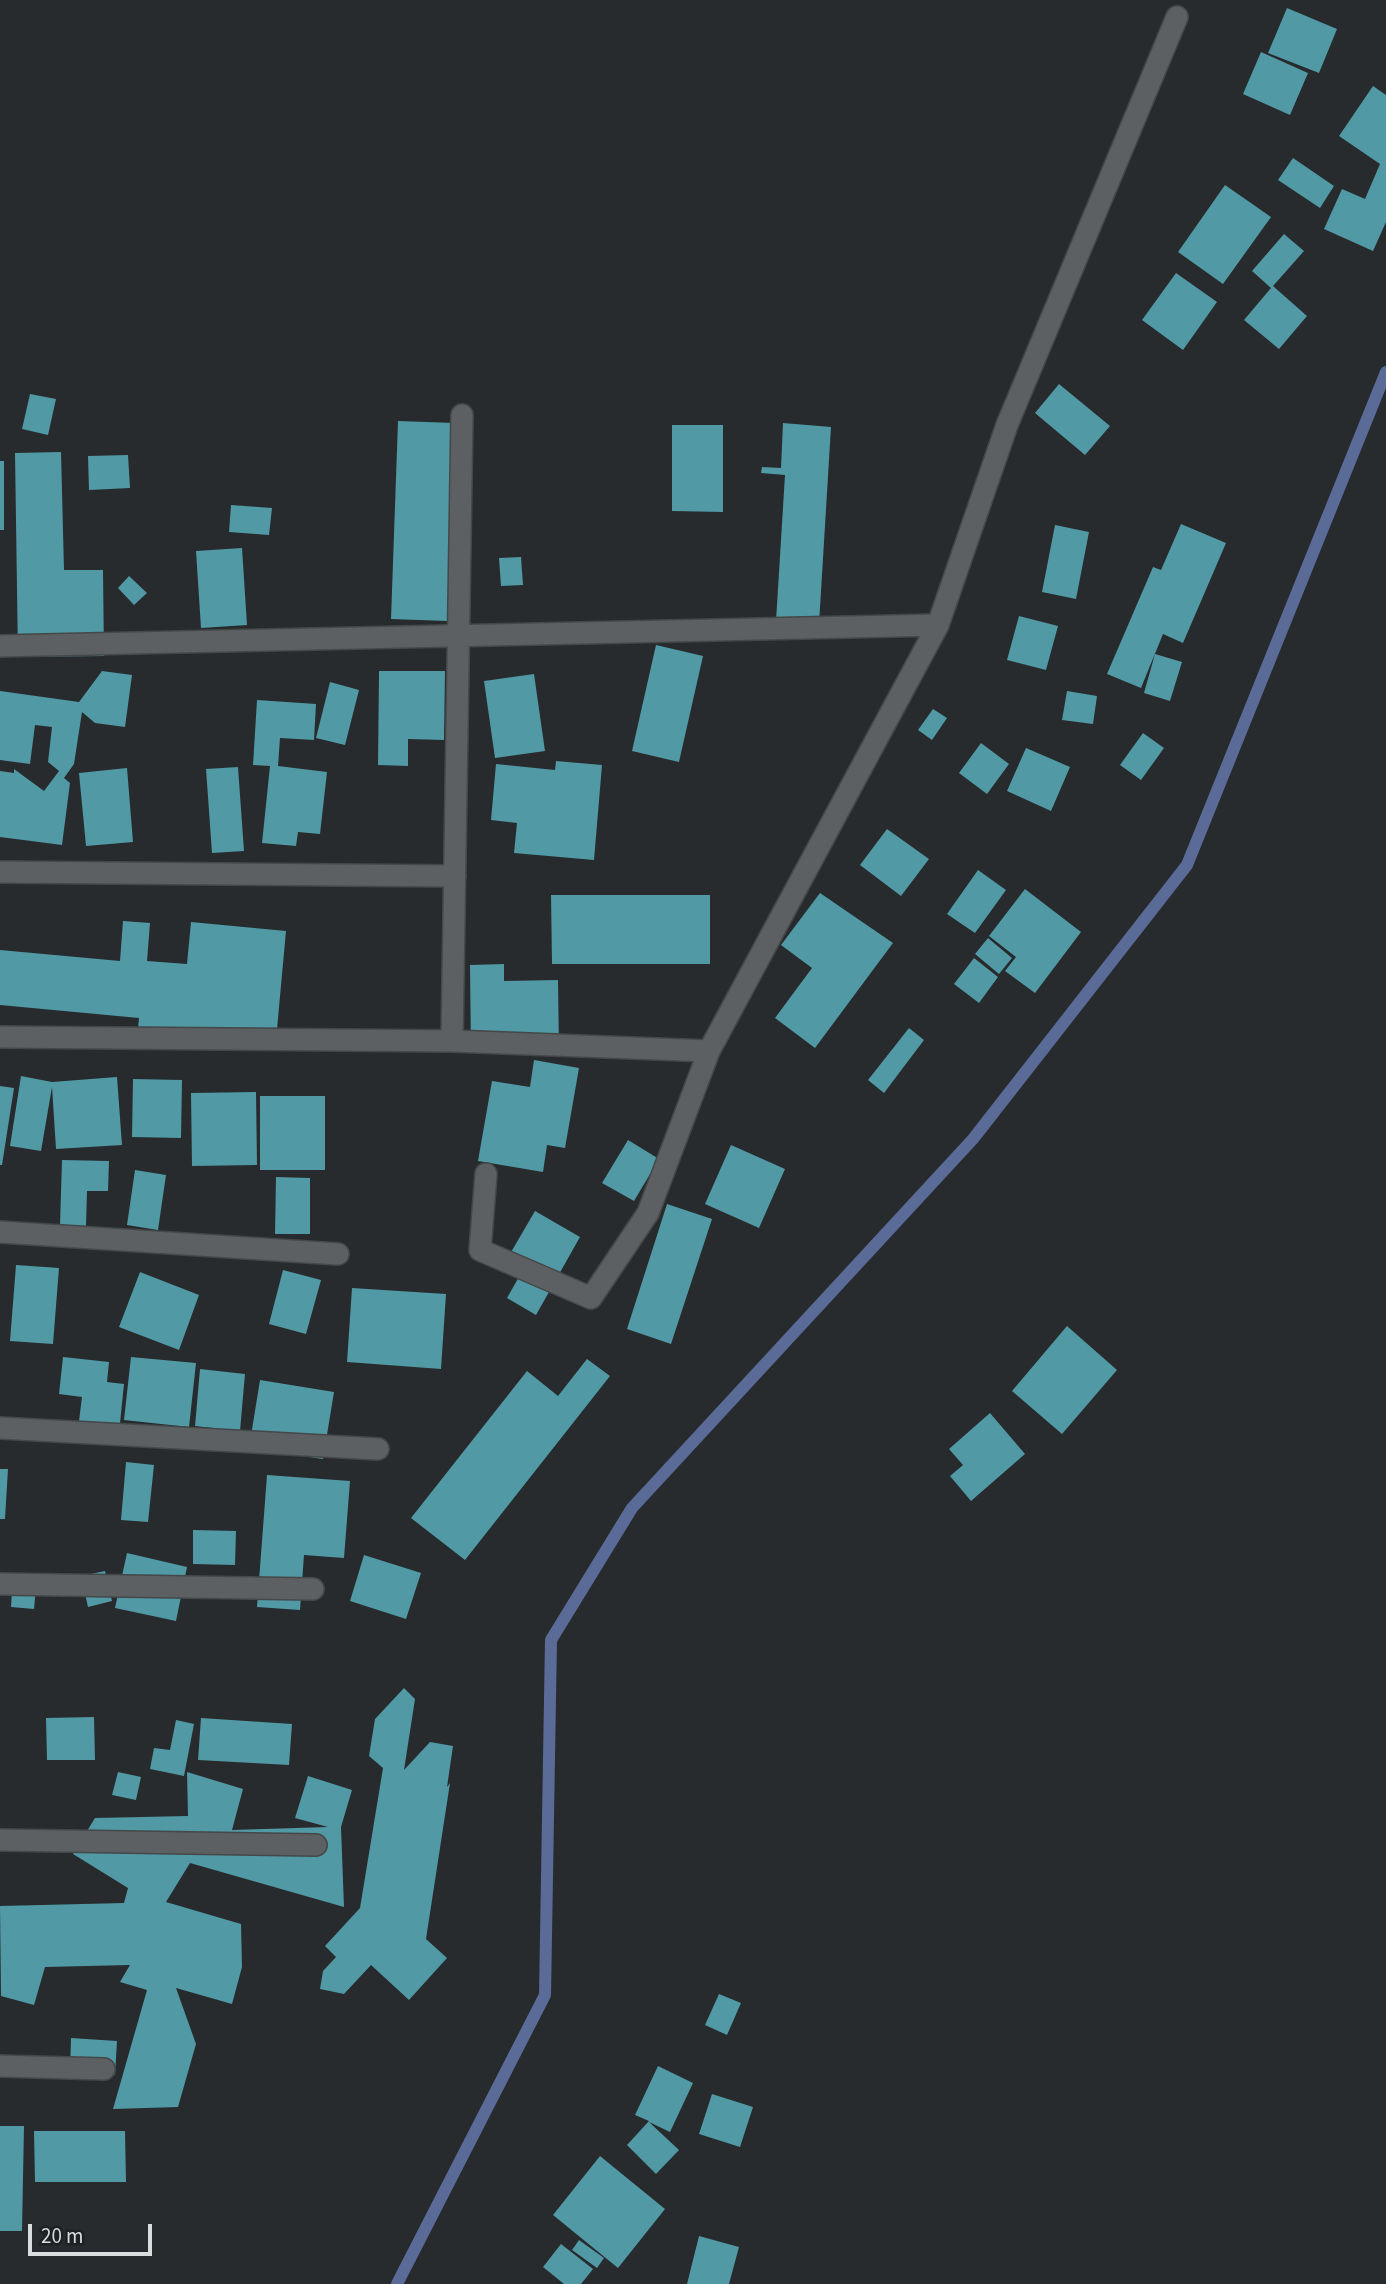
<!DOCTYPE html>
<style>
body{margin:0}
#map{position:relative;width:1386px;height:2284px;overflow:hidden;background:#272b2d;font-family:"Source Sans 3",sans-serif}
canvas{display:block}
.scale{position:absolute;left:28px;top:2224px;width:124px;height:32px;box-sizing:border-box;border:4px solid #daddde;border-top:0;padding-left:9px;font-size:21px;line-height:24px;white-space:nowrap;color:#daddde;-webkit-text-stroke:5px #1e2123;paint-order:stroke}
</style>
<div id="map">
<canvas width="1386" height="2284"></canvas>
<div class="scale">20 m</div>
</div>
<script>
const g = document.querySelector('canvas').getContext('2d');
g.lineJoin = 'round';
const toPath = rows => new Path2D(rows.map(r => 'M' + r).join(''));
function strokePath(path, color, width, dash) { g.strokeStyle = color; g.lineWidth = width; g.lineCap = dash ? 'butt' : 'round'; g.setLineDash(dash || []); g.stroke(path); }
function fill(path, color) { g.fillStyle = color; g.fill(path, 'evenodd'); }
strokePath(toPath([
 [397,2284,545,1995,551,1640,632,1508,973,1139,1187,865,1386,372]
]), '#5a6b98', 12);
fill(toPath([
 [1287,8,1337,29,1319,73,1268,53],
 [1261,52,1308,73,1290,115,1243,94],
 [1373,86,1386,95,1386,222,1373,251,1324,229,1342,189,1365,199,1380,164,1339,136],
 [1293,158,1334,186,1320,208,1278,180],
 [1225,185,1271,217,1223,284,1178,252],
 [1284,234,1304,251,1273,286,1307,316,1279,349,1244,320,1271,288,1252,271],
 [1176,273,1217,302,1183,350,1142,320],
 [1059,384,1110,426,1085,455,1035,413],
 [30,394,56,399,48,435,22,429],
 [398,421,455,423,447,621,391,619],
 [783,423,831,427,819,624,776,621,785,475,761,473,762,467,781,468],
 [672,425,723,425,723,512,672,511],
 [61,452,64,570,103,570,104,656,18,657,15,453],
 [128,455,130,488,89,490,88,456],
 [0,461,4,461,4,530,0,530],
 [231,505,272,508,269,535,229,532],
 [1181,524,1226,543,1183,643,1163,634,1141,688,1107,674,1153,567,1161,570],
 [1055,525,1089,532,1076,599,1042,592],
 [242,548,247,625,201,628,196,551],
 [521,557,523,585,501,586,499,558],
 [129,576,147,593,134,605,118,588],
 [1019,616,1058,626,1046,670,1007,660],
 [656,645,703,656,679,762,632,751],
 [1155,654,1182,662,1170,701,1144,693],
 [102,671,132,675,125,727,95,723,82,712,74,764,64,778,70,783,62,845,0,837,0,771,14,773,14,769,44,791,59,771,48,762,52,727,35,725,30,764,0,760,0,691,79,702],
 [379,671,445,671,444,740,408,739,408,766,378,765],
 [534,674,545,751,495,758,484,681],
 [330,682,359,690,345,745,316,738],
 [1067,691,1097,696,1093,724,1062,720],
 [257,700,316,704,314,740,280,738,278,766,327,772,320,834,298,832,296,846,262,843,270,766,253,765],
 [933,709,947,718,932,740,918,730],
 [1143,733,1164,748,1141,780,1120,765],
 [981,743,1009,764,987,794,959,773],
 [1026,748,1070,767,1051,811,1007,791],
 [556,761,602,765,594,860,514,853,517,823,491,820,496,764,555,770],
 [238,767,244,851,212,853,206,769],
 [127,768,133,842,86,846,79,773],
 [887,829,929,859,901,896,860,865],
 [978,870,1006,890,975,933,947,914],
 [1025,889,1081,932,1035,993,1005,971,1016,957,989,936],
 [820,893,893,943,815,1048,775,1018,812,968,781,945],
 [551,895,710,895,710,964,552,964],
 [123,921,150,923,147,961,187,964,191,922,286,931,275,1051,137,1038,139,1018,0,1005,0,950,120,961],
 [988,938,1012,958,999,974,975,954],
 [974,958,998,977,979,1003,954,984],
 [504,964,504,981,558,980,559,1051,471,1053,470,965],
 [909,1028,924,1040,884,1093,868,1080],
 [534,1060,579,1068,565,1148,547,1145,543,1172,478,1161,492,1081,530,1087],
 [21,1076,52,1082,117,1077,122,1145,56,1149,52,1087,41,1151,10,1146],
 [133,1079,182,1080,181,1138,132,1137],
 [0,1086,14,1088,2,1165,0,1165],
 [256,1092,257,1165,192,1166,191,1093],
 [260,1096,325,1096,325,1170,260,1170],
 [628,1140,659,1159,634,1201,602,1183],
 [731,1145,785,1169,759,1228,705,1204],
 [62,1160,109,1161,108,1191,87,1191,86,1226,60,1225],
 [135,1170,166,1175,158,1230,127,1225],
 [276,1177,310,1178,310,1234,275,1234],
 [667,1204,712,1219,671,1344,627,1329],
 [535,1211,580,1237,536,1315,507,1298,524,1268,507,1259],
 [16,1265,59,1268,53,1344,10,1341],
 [283,1270,321,1280,306,1334,269,1324],
 [140,1272,199,1295,179,1350,119,1327],
 [352,1288,446,1294,441,1369,347,1362],
 [1067,1326,1117,1370,1062,1434,1012,1391],
 [63,1357,109,1362,107,1382,124,1384,119,1433,78,1429,82,1397,59,1394],
 [131,1357,196,1363,189,1427,124,1420],
 [587,1359,610,1376,465,1560,411,1518,527,1371,558,1396],
 [200,1369,245,1374,240,1431,195,1426],
 [260,1380,334,1392,323,1459,249,1448],
 [990,1413,1025,1454,971,1501,950,1476,963,1465,949,1449],
 [126,1462,154,1465,148,1522,121,1520],
 [0,1469,8,1469,5,1519,0,1519],
 [267,1475,350,1481,344,1558,304,1555,300,1610,257,1607],
 [193,1530,236,1531,235,1565,193,1564],
 [127,1553,187,1567,176,1621,115,1608],
 [364,1555,421,1573,406,1619,350,1601],
 [105,1571,112,1601,88,1607,81,1576],
 [13,1575,37,1577,34,1609,11,1607],
 [404,1688,415,1699,404,1770,430,1742,453,1746,447,1787,450,1783,426,1939,447,1958,409,2000,371,1965,344,1994,320,1989,323,1971,336,1957,325,1946,360,1908,383,1768,369,1756,375,1719],
 [94,1717,95,1760,47,1760,46,1718],
 [201,1718,292,1724,289,1765,198,1760],
 [176,1720,194,1724,184,1776,150,1769,154,1748,170,1750],
 [118,1772,141,1777,136,1800,112,1795],
 [187,1772,243,1789,232,1830,328,1827,295,1818,308,1776,352,1790,341,1827,344,1907,190,1863,166,1902,241,1924,242,1967,232,2004,176,1988,196,2044,178,2107,113,2109,147,1990,120,1982,130,1965,45,1967,34,2005,1,1996,0,1906,124,1903,128,1888,73,1854,95,1818,188,1816],
 [719,1994,741,2003,727,2035,705,2025],
 [71,2038,117,2041,115,2075,70,2073],
 [658,2066,693,2083,670,2132,649,2122,679,2150,656,2174,627,2145,649,2121,635,2115],
 [712,2094,753,2107,740,2147,699,2134],
 [0,2126,24,2126,22,2231,0,2231],
 [34,2131,125,2131,126,2182,35,2182],
 [600,2156,665,2209,618,2268,553,2215],
 [699,2236,739,2247,729,2284,687,2284],
 [579,2240,604,2258,597,2268,572,2250],
 [561,2244,593,2269,581,2284,564,2284,543,2267]
]), '#5199a5');
const minor = toPath([
 [0,646,938,625],
 [0,872,455,876],
 [0,1037,452,1041,709,1051],
 [452,1041,462,415],
 [486,1174,480,1250,591,1298,648,1213,709,1051,938,625,1007,425,1177,17],
 [0,1232,338,1254],
 [0,1428,378,1449],
 [0,1584,313,1589],
 [0,1840,316,1845],
 [0,2066,104,2069]
]);
strokePath(minor, '#454849', 24);
strokePath(minor, '#5c6062', 21);
</script>
